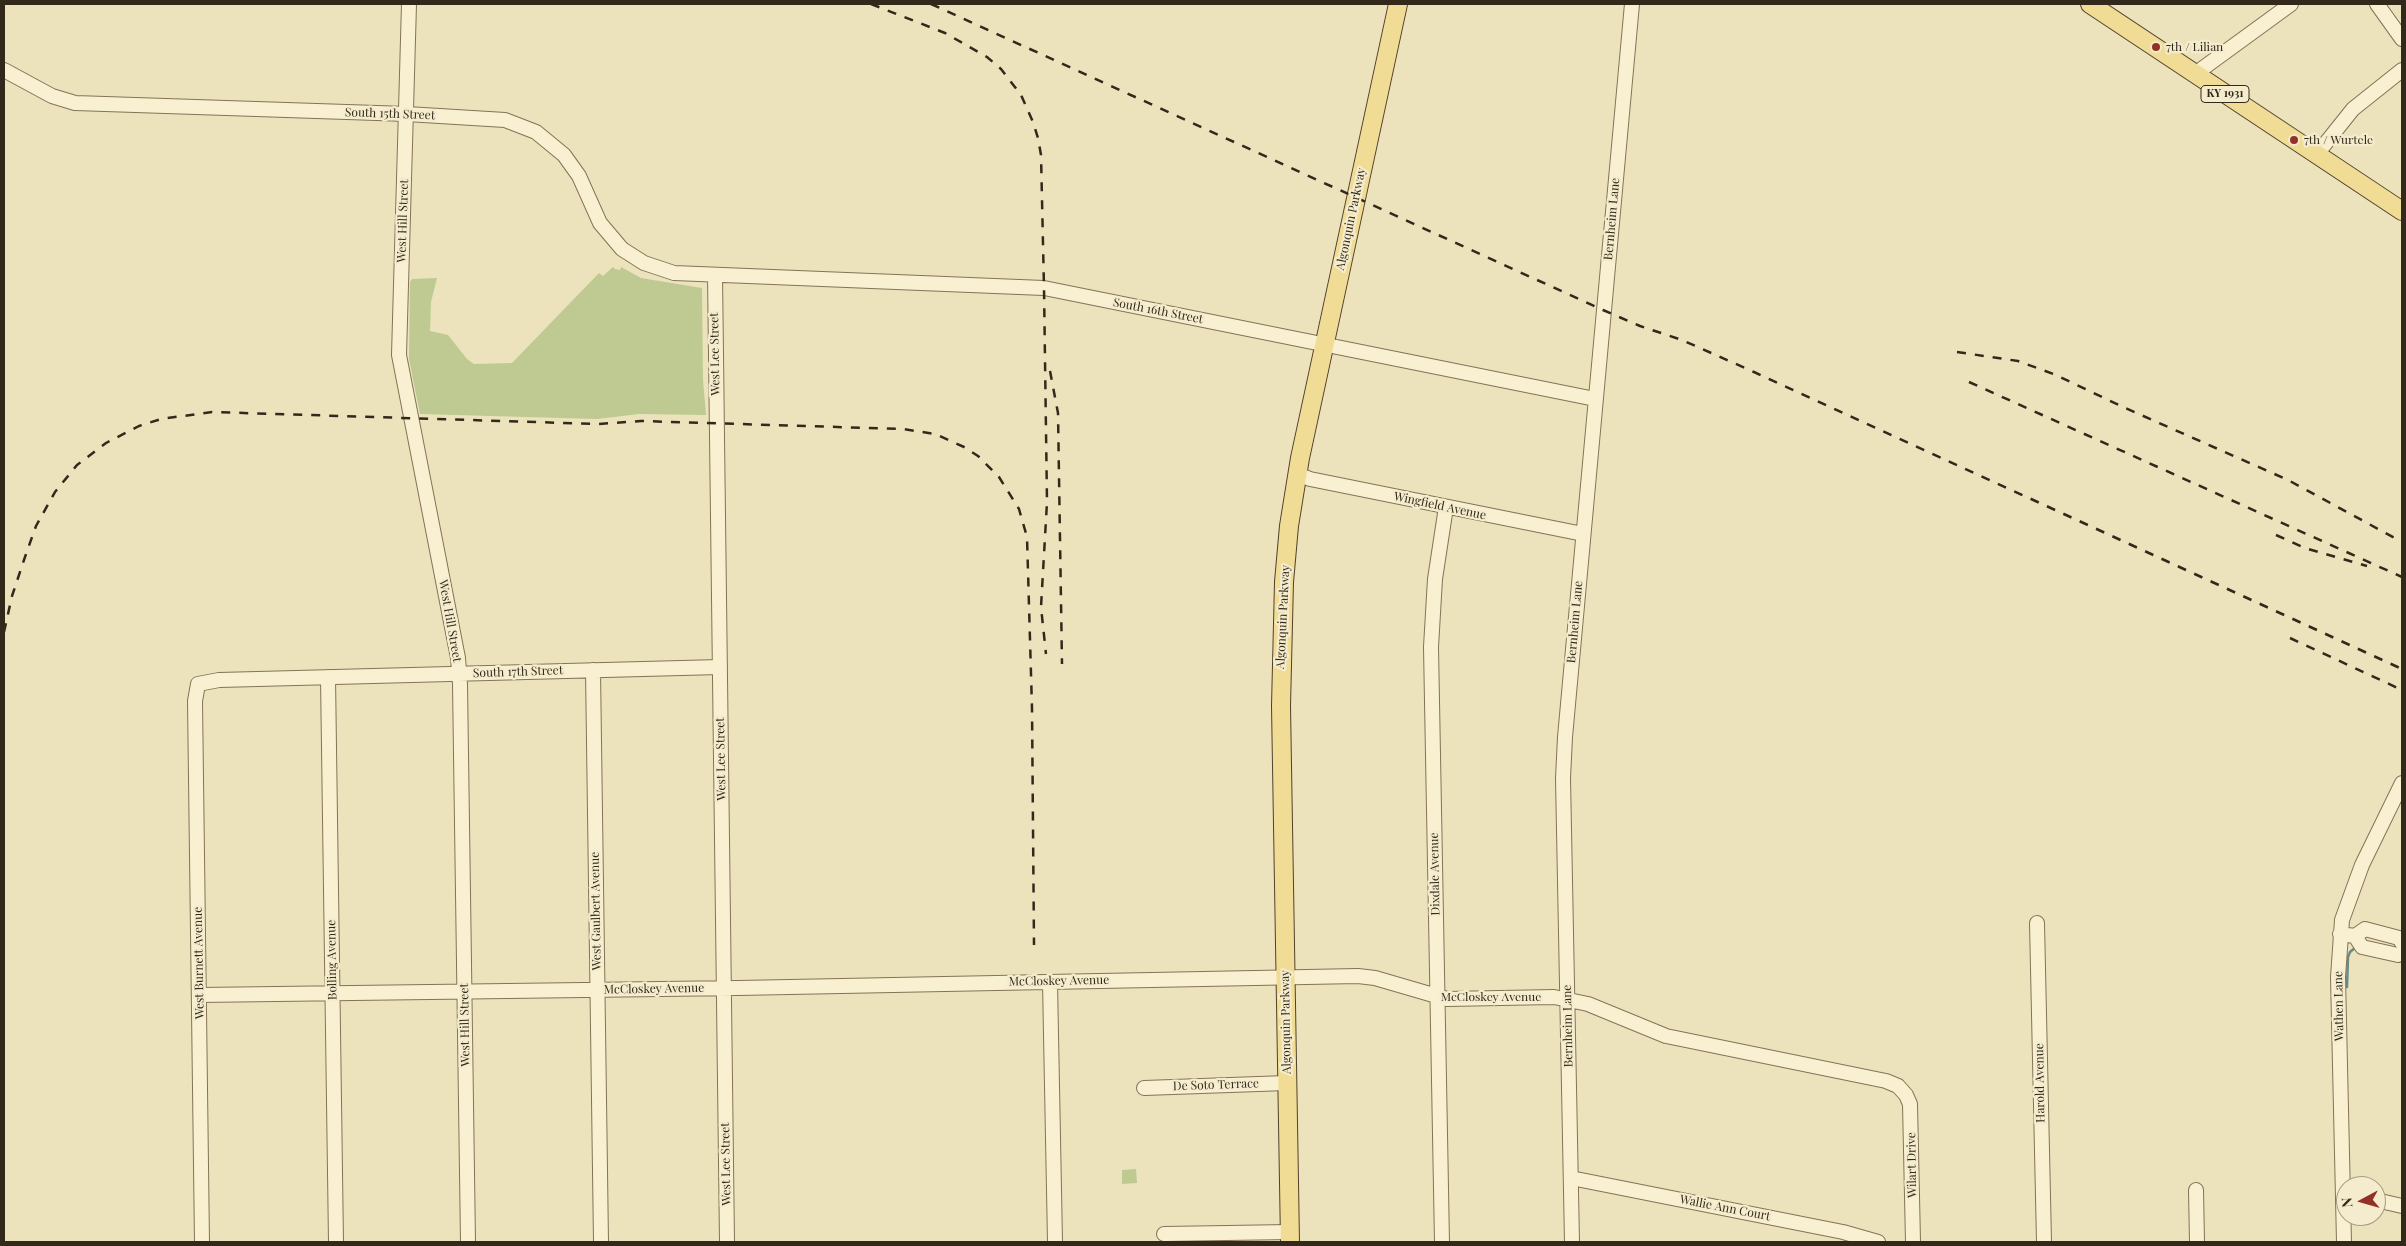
<!DOCTYPE html>
<style>
body{margin:0}
#map{position:relative;width:2406px;height:1246px;overflow:hidden;background:#ece3bd;font-family:"Playfair Display",serif}
canvas{display:block}
.frame{position:absolute;inset:0;border:5px solid #33291b;pointer-events:none}
.north{position:absolute;left:2336px;top:1176px;width:50px;height:50px;box-sizing:border-box;background:#f4eccd;border:1px solid #a79e86;border-radius:50%;rotate:264deg;font-size:14px;font-weight:700;line-height:20px;text-align:center;color:#33291b}
.north::after{content:'';display:block;margin:auto;width:18px;height:22px;background:#913128;clip-path:polygon(50% 0,100% 100%,50% 72%,0 100%)}
</style>
<div id="map">
<canvas width="2406" height="1246"></canvas>
<div class="frame"></div>
<div class="north">N</div>
</div>
<script>
const g = document.querySelector('canvas').getContext('2d');
g.lineJoin = 'round';
function fill(path, color) { g.fillStyle = color; g.fill(path, 'evenodd'); }
const toPath = rows => new Path2D(rows.map(r => 'M' + r).join(''));
function strokePath(path, color, width, dash) { g.strokeStyle = color; g.lineWidth = width; g.lineCap = dash ? 'butt' : 'round'; g.setLineDash(dash || []); g.stroke(path); }
function write(font, color, halo, rows, align = 'center') {
  g.font = font + ' "Playfair Display",serif'; g.lineWidth = 4.5; g.setLineDash([]); g.textBaseline = 'middle'; g.strokeStyle = halo; g.fillStyle = color; for (const [text, x, y, turn = 0] of rows) {
    g.save(); g.translate(x, y); g.rotate((+turn || 0) * Math.PI / 180); g.textAlign = isNaN(turn) ? turn : align; if (halo) g.strokeText(text, 0, 0); g.fillText(text, 0, 0); g.restore();
  }
}
fill(toPath([
 [613,267,615,269,620,270,621,267,641,278,702,288,703,380,706,415,639,414,597,419,420,414,409,359,410,282,412,279,437,278,431,302,430,331,448,335,467,359,474,364,512,363,599,273,603,276],
 [1136,1169,1137,1183,1122,1184,1122,1170]
]), '#beca92');
strokePath(toPath([
 [2347,987,2348,957,2350,952,2356,947]
]), '#698b86', 2.5);
const minor = toPath([
 [409,4,399,355,458,658,460,684,468,1242],
 [2377,4,2402,39],
 [4,70,52,96,75,103,407,114,505,120,536,132,564,155,579,176,600,223,622,249,644,263,674,273,1044,288,1595,399],
 [2195,74,2291,4],
 [2317,154,2353,109,2402,70],
 [715,275,727,1242],
 [1297,474,1310,479,1583,534],
 [593,670,601,1242],
 [328,677,336,1242],
 [2037,923,2044,1242],
 [2340,934,2355,936,2365,929,2399,938,2402,943],
 [2355,936,2362,947,2398,955,2402,953],
 [1050,982,1055,1242],
 [199,995,738,988,1358,976,1375,978,1447,999,1554,997,1588,1004,1666,1036,1886,1081,1898,1086,1906,1095,1910,1104,1913,1242],
 [1144,1088,1287,1083],
 [1571,1178,1843,1232,1878,1242],
 [2196,1190,2197,1242],
 [2376,1200,2402,1206],
 [1164,1234,1290,1232],
 [202,1242,195,701,198,684,219,680,720,667],
 [1442,1242,1431,647,1435,579,1446,507],
 [1572,1242,1563,778,1565,737,1632,4],
 [2344,1242,2338,977,2342,920,2362,865,2402,783]
]);
const major = toPath([
 [2090,4,2402,211],
 [1290,1242,1281,706,1284,582,1289,526,1300,458,1398,4]
]);
strokePath(minor, '#847357', 16);
strokePath(major, '#51412c', 20);
strokePath(minor, '#f8f0d0', 14);
strokePath(major, '#f0dc95', 18);
strokePath(toPath([
 [871,4,945,33,987,57,1001,69,1021,95,1033,122,1038,138,1041,155,1044,288,1047,502,1041,607,1046,654],
 [931,4,1603,310,1640,326,1682,340,1754,372,2402,669],
 [1957,352,2018,361,2056,375,2123,407,2288,480,2402,542],
 [1050,371,1058,413,1062,664],
 [1969,382,2402,577],
 [2276,535,2305,548,2367,566],
 [4,632,12,596,25,557,36,526,55,492,77,465,106,443,139,426,161,419,212,412,598,424,641,421,903,429,935,434,964,447,978,456,999,477,1019,509,1027,537,1032,708,1034,945],
 [2290,638,2402,690]
]), '#33291b', 2.5, [9, 9]);
for (const [x, y, r, color] of [
 [2156,47,5,"#913128"],
 [2294,140,5,"#913128"]
]) { const dot = new Path2D(); dot.arc(x, y, r, 0, 2 * Math.PI); g.fillStyle = color; g.fill(dot); strokePath(dot, '#f4eccd', 2); }
for (const [x, y, w] of [
 [2225,94,48]
]) { const box = new Path2D(); box.roundRect(x - w / 2, y - 8.5, w, 17, 4); g.fillStyle = '#f4eccd'; g.fill(box); strokePath(box, '#33291b', 1); }
write('bold 11px', '#33291b', null, [
 ["KY 1931",2225,94]
]);
write('12px', '#33291b', '#f4eccd', [
 ["7th / Lilian",2166,47],
 ["7th / Wurtele",2304,140]
], 'left');
write('12px', '#33291b', '#f4eccd', [
 ["South 15th Street",390,114,2],
 ["Algonquin Parkway",1351,219,-78],
 ["Bernheim Lane",1612,219,-85],
 ["West Hill Street",403,221,-88],
 ["South 16th Street",1158,311,11],
 ["West Lee Street",715,354,-91],
 ["Wingfield Avenue",1440,506,12],
 ["Algonquin Parkway",1283,617,-87],
 ["West Hill Street",450,621,80],
 ["Bernheim Lane",1575,622,-85],
 ["South 17th Street",518,672,-2],
 ["West Lee Street",721,759,-91],
 ["Dixdale Avenue",1435,874,-91],
 ["West Gaulbert Avenue",596,911,-91],
 ["Bolling Avenue",332,960,-91],
 ["West Burnett Avenue",199,963,-91],
 ["McCloskey Avenue",1059,981,-1],
 ["McCloskey Avenue",654,989,-1],
 ["McCloskey Avenue",1491,997],
 ["Wathen Lane",2339,1006,-91],
 ["Algonquin Parkway",1286,1022,-91],
 ["West Hill Street",465,1025,-91],
 ["Bernheim Lane",1568,1026,-91],
 ["Harold Avenue",2040,1083,-91],
 ["De Soto Terrace",1216,1085,-2],
 ["West Lee Street",726,1164,-91],
 ["Wilart Drive",1912,1165,-91],
 ["Wallie Ann Court",1725,1208,11]
]);
</script>
